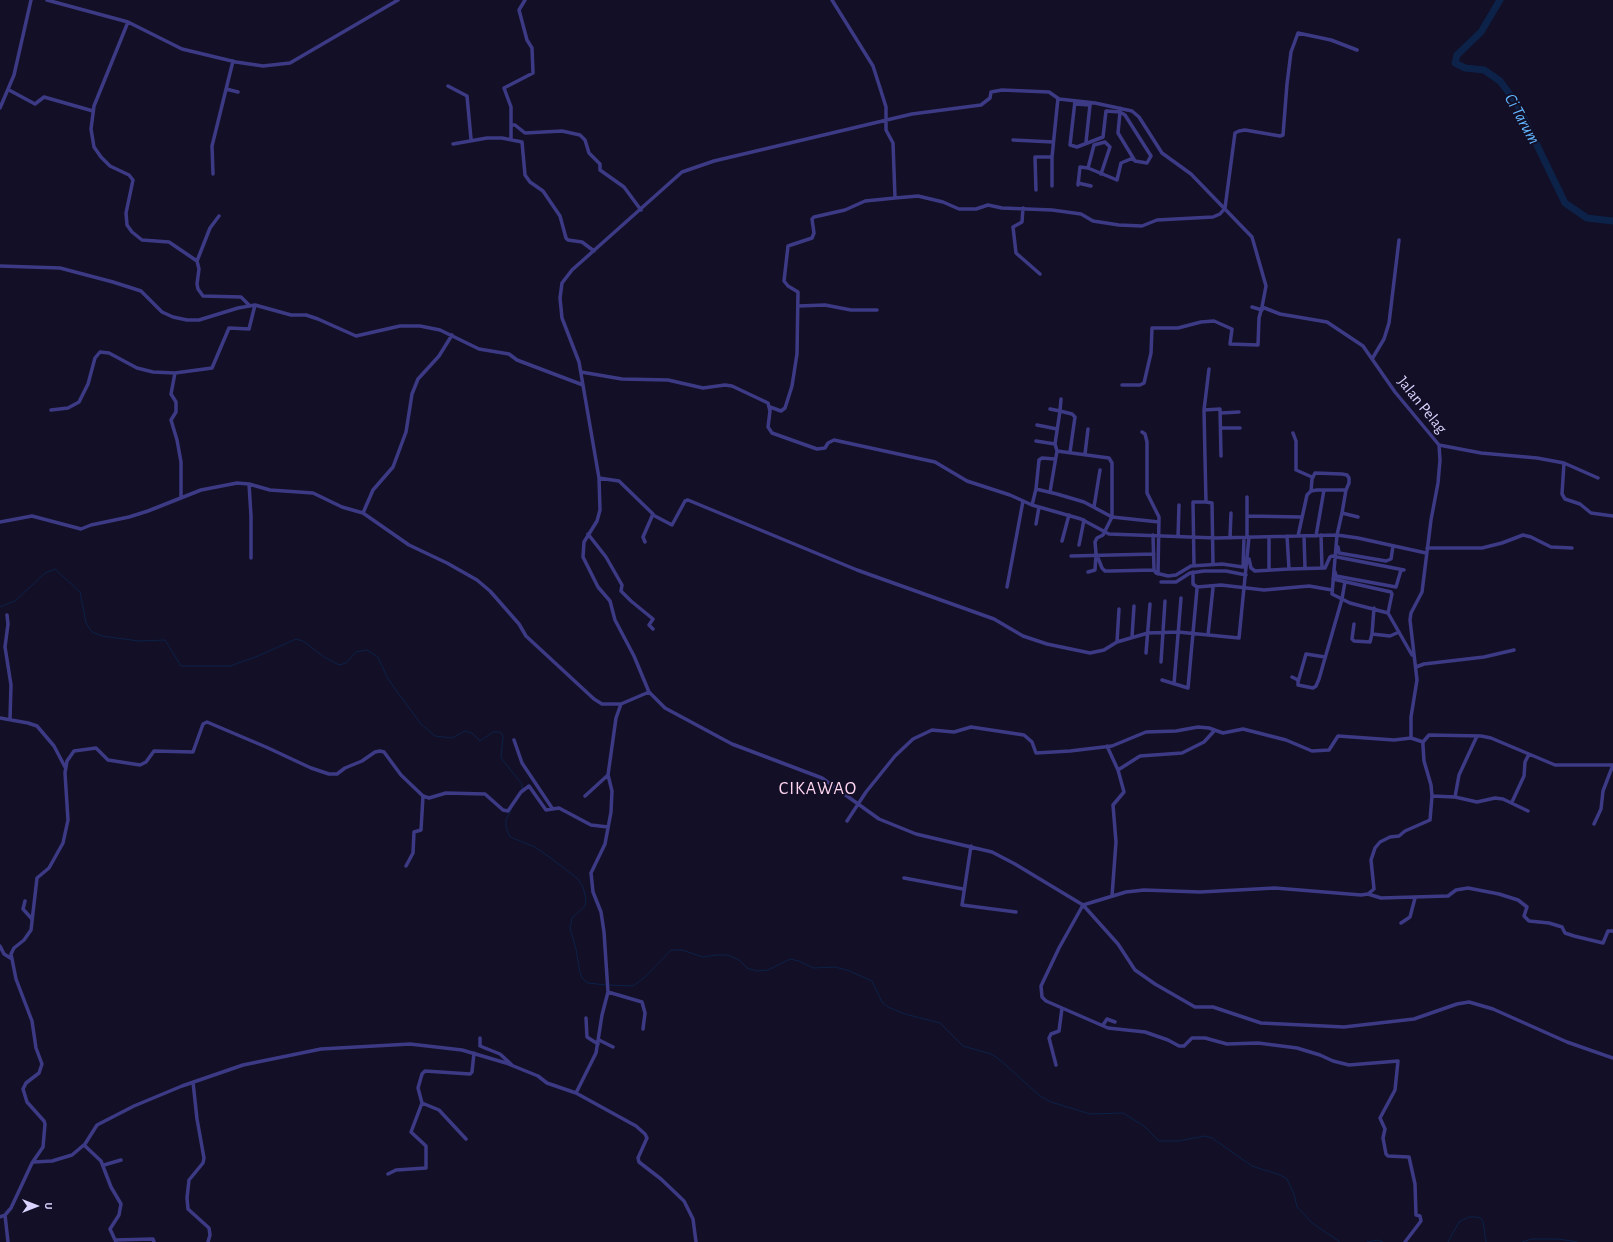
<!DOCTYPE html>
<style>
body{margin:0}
#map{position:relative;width:1613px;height:1242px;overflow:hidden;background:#130f26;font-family:"Alegreya Sans",sans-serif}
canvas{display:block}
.north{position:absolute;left:16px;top:1186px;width:40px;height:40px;-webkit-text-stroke:3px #130f26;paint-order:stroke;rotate:90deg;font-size:11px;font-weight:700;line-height:16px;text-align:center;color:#d9d4ff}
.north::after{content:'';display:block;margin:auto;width:14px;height:18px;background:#d9d4ff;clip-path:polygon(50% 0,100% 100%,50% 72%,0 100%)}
</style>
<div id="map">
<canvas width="1613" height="1242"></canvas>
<div class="north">U</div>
</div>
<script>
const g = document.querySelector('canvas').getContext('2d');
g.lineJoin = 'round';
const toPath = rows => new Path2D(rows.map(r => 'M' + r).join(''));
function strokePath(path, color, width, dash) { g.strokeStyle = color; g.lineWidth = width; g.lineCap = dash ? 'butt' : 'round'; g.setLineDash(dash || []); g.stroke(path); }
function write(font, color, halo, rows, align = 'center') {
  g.font = font + ' "Alegreya Sans",sans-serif'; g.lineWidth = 4; g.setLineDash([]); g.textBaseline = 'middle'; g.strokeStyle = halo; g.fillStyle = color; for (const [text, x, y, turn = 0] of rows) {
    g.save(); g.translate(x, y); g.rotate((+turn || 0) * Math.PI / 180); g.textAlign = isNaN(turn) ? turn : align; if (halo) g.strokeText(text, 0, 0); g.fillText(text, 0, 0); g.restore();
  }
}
strokePath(toPath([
 [0,607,15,601,45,573,55,569,80,592,86,623,92,632,102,636,139,641,165,640,181,666,230,666,258,656,296,639,303,641,324,657,339,665,346,663,356,652,367,650,378,657,387,677,395,689,421,724,435,736,452,738,465,731,472,733,480,741,493,732,500,732,503,736,501,758,522,784,522,790],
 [512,808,506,820,506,827,510,837,535,847,552,859,578,879,583,887,586,899,585,906,572,918,570,928,576,949,580,973,583,979,588,983,606,985],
 [609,985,633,986,645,977,671,950,682,950,703,957,717,955,728,955,739,960,747,968,757,971,768,970,790,959,799,961,813,968,835,967,847,970,872,981,882,1002,888,1007,905,1014,940,1023,963,1046,991,1054,999,1059,1040,1096,1051,1102,1090,1114,1123,1113,1144,1126,1159,1141,1178,1141,1205,1136,1212,1138,1252,1166,1280,1175,1287,1179,1294,1194,1297,1207,1312,1223,1340,1242],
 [1367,1242,1378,1240,1383,1242],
 [1448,1242,1459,1222,1469,1217,1476,1217,1481,1218,1483,1222,1486,1242],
 [1522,1242,1532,1239,1558,1239,1578,1242]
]), '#0c2248', 1);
strokePath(toPath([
 [1500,0,1481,32,1457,55,1455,63,1465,68,1484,70,1500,81,1517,104,1565,203,1587,218,1613,221]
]), '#0c2248', 7);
strokePath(toPath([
 [47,0,128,22,182,49,236,62,263,66,290,63,398,0],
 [832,0,873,66,881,91,886,107,886,130,893,143,895,198,918,196,943,202,959,209,976,209,988,205,1002,208,1052,210,1081,214,1093,221,1119,225,1142,226,1157,220,1213,217,1220,214,1225,208,1235,133,1239,131,1245,130,1280,136,1283,135,1287,84,1291,52,1298,33,1331,40,1357,50],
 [128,22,94,106,91,129,94,147,101,157,110,166,129,175,133,180,126,213,127,225,132,232,142,240,169,242,197,261,199,269,197,284,198,289,203,296,241,297,249,305],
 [448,86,467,96,471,139],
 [226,89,238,92],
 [9,90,35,104,44,97,93,111],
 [1075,101,1070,145,1077,147,1103,137,1106,111,1120,112,1125,115,1151,156,1147,163,1135,161,1118,133,1120,112,1120,108],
 [1075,104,1090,105,1086,142],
 [0,108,14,75,31,0],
 [511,125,515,125,525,133,562,131,580,135,585,140,589,153,600,164,600,170,624,187,641,210],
 [511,139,511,107,504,88,533,73,532,48,527,40,519,10,525,0],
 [1013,140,1053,142],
 [453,144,487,138,502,138,522,142,525,175,530,182,543,191,560,216,566,238,568,240,582,242,594,251],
 [1088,168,1094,145,1105,142,1110,147,1101,174],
 [213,174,212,146,233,61],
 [1078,183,1091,186],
 [1078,185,1080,167,1088,168,1117,180,1121,163,1133,158],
 [1052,186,1052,157,1058,98],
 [1036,190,1035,157,1052,157],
 [1023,208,1022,222,1013,227,1016,253,1040,274],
 [197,261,210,228,219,216],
 [0,266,60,268,113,282,141,291,162,312,173,317,187,320,199,320,238,308,255,305,291,315,306,315,318,319,356,336,400,326,420,326,440,330,479,349,509,354,517,360,583,385],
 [798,306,825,305,851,310,877,310],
 [1252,307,1262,310],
 [1372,359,1384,339,1389,323,1399,240],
 [1209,369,1204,410,1205,458,1206,502,1212,503,1213,564],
 [581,372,622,379,668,380,703,388,725,385,732,386,768,403,770,411,768,427,772,433,817,449,825,448,828,443,834,440,935,462,967,481,1010,495,1032,505,1081,519,1109,534,1216,538,1337,535,1358,538,1426,553],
 [175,373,171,394,176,402,176,412,171,420,177,440,181,462,181,497],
 [1122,385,1140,385,1144,383,1151,353,1152,328,1178,328,1201,322,1214,321,1232,329,1230,344,1258,345,1259,318,1262,307],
 [1061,399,1060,411,1072,414,1075,417,1070,452],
 [770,407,781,411,785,408,792,386,797,354,798,292,788,286,784,281,788,246,812,238,814,233,812,219,814,217,845,210,865,201,895,198],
 [1050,409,1060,411,1055,444,1057,451],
 [51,410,68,408,79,402,88,384,95,358,100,352,109,353,137,368,153,372,175,373,212,368,229,328,249,329,255,305],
 [1204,410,1220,409,1221,456],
 [1221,413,1239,412],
 [1037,425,1057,429],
 [1221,428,1240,428],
 [1142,432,1145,434,1147,442,1147,493,1159,517,1158,574],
 [1293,433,1296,441,1296,470,1312,477],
 [1036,441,1055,444],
 [1439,445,1481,453,1537,458,1564,463,1598,478],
 [1085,454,1088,429],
 [1564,463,1562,494,1565,499,1580,504,1591,513,1613,516],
 [599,478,619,481,653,514,643,537,645,542],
 [249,484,251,516,251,558],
 [1036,489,1039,460,1042,458,1055,459],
 [1346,490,1342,513,1358,517],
 [1050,492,1057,451,1109,458,1112,463,1112,517,1103,535,1097,538,1095,542,1096,553,1102,568,1105,571,1110,571,1154,570],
 [1247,497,1247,537],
 [1032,505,1036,489,1057,494,1084,502,1112,517,1159,522],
 [1094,507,1100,470],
 [363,513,373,490,393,467,406,432,412,394,418,379,439,356,452,335],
 [1342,513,1337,535,1332,594,1350,603,1388,613,1412,655],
 [653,515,672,525,685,501,688,500,857,570,994,619,1023,636,1047,644,1090,653,1104,650,1117,642,1148,633,1178,632,1239,638,1249,537],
 [1248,516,1301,517],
 [0,522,32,516,81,529,91,525,129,517,148,511,201,490,237,483,249,484,270,490,313,493,342,507,363,513,409,545,447,563,477,580,490,591,519,624,526,636,594,699,602,704,621,704],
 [1036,524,1039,507],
 [588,534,606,557,622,585,621,591,631,601,653,619,649,625,653,629],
 [1153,535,1154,570,1156,573,1168,576,1176,575,1191,566,1222,564,1243,567,1244,538],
 [1321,535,1322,568],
 [1298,536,1307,495,1311,491,1317,490,1346,490,1349,483,1349,478,1347,475,1342,474,1315,473,1312,479,1311,491],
 [1304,536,1305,568],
 [1316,536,1324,490],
 [1178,537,1179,505],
 [1269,537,1269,569],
 [1230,538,1231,513],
 [1062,541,1069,515],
 [1079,545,1084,520],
 [1338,547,1339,553,1386,561,1391,559,1393,546],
 [1427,548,1482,548,1502,543,1523,535,1531,537,1551,547,1572,548],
 [1071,556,1154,554],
 [1249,559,1251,568,1255,571,1289,569,1287,536],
 [1194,566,1193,502,1206,502],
 [1289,569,1325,568,1330,557,1332,556,1404,570],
 [1088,572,1095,570,1096,555],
 [1193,572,1193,584,1197,587,1221,585,1264,590,1309,586,1332,590],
 [1335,572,1336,576,1396,587,1401,570],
 [1333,579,1391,592,1392,594,1388,613],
 [1161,582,1176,582,1190,573,1204,571,1226,571,1246,575],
 [1007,587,1023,501],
 [1374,608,1372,634,1390,636,1399,632],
 [7,615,8,624,5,647,11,685,10,719],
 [1354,624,1352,639,1354,641,1370,642,1372,634],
 [1208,635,1213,588],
 [1132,637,1134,606],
 [1117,642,1119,609],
 [1146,653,1150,604],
 [1325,657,1306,654,1298,682,1298,685,1313,688,1316,686,1319,679,1342,599,1345,582],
 [1161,662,1165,601],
 [1416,667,1424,664,1484,657,1514,650],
 [1292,677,1298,680],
 [1162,680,1188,688,1197,589],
 [1174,684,1181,598],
 [0,718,28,723,37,726,54,746,65,767],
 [514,740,522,763,552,808],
 [1423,742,1411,738,1411,717,1417,680,1410,620,1411,613,1422,592,1431,520,1438,483,1440,460,1439,445,1395,392,1363,346,1327,322,1280,314,1262,307,1266,286,1252,237,1191,174,1162,153,1139,117,1132,111,1095,103,1059,99,1049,92,1002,90,991,92,990,98,981,105,912,114,714,161,682,172,572,270,562,283,560,298,562,318,579,362,599,478,600,510,597,521,584,542,583,557,598,587,610,601,615,620,634,656,649,692,665,708,732,744,822,778,879,819,916,834,992,852,1015,864,1083,905,1126,892,1144,890,1200,892,1275,888,1361,895,1368,894,1374,889,1371,860,1375,848,1380,842,1390,837,1399,836,1405,831,1430,820,1432,796,1431,785,1424,761,1423,746,1423,742,1429,735,1481,736,1491,738,1555,765,1613,765],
 [1107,746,1118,770,1124,792,1113,805,1116,842,1112,896],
 [1118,770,1140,756,1182,753,1204,742,1215,730],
 [585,796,608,775],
 [1432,796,1455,797,1477,802,1495,798,1503,799,1528,811],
 [1455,797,1459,775,1477,736],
 [1512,802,1524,776,1525,762,1529,754],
 [847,821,866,792,895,756,913,739,932,730,954,732,971,727,1024,735,1032,742,1036,753,1070,751,1112,746,1146,732,1176,731,1198,727,1209,728,1223,733,1243,729,1286,740,1312,751,1329,750,1338,736,1394,740,1411,738],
 [1594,824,1601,809,1603,791,1613,765],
 [971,846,962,905,1016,912],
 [406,866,413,853,414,832,421,830,423,796],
 [904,878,963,889],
 [1368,894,1381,898,1448,896,1456,890,1468,888,1499,894,1518,900,1527,907,1524,916,1529,921,1549,923,1562,927,1565,933,1574,936,1603,943,1608,931,1613,931],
 [25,901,23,909,32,919],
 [1401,923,1410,917,1415,898],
 [0,946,4,954,12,959],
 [608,992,642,1002,645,1013,643,1029],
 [586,1018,587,1037,598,1044],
 [1103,1025,1107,1019,1115,1022],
 [480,1038,480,1046,500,1054,512,1065],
 [599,1040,613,1047],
 [1056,1065,1049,1038,1051,1034,1059,1031,1062,1008],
 [193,1082,197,1119,204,1158,203,1163,189,1180,187,1198,188,1209,209,1228,210,1235,208,1242],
 [576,1093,596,1053,602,1015,608,992,604,932,601,912,593,892,591,873,605,844,611,812,612,791,608,775,616,718,621,704,649,692],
 [466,1139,439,1110,422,1103,418,1088,422,1074,425,1071,470,1074,472,1072,474,1053],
 [84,1145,101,1161,111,1187,121,1204,119,1215,110,1229,116,1242],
 [32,1163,43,1147,45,1124,44,1121,27,1102,23,1089,26,1083,39,1073,42,1064,36,1048,32,1021,16,979,11,954,14,948,24,940,31,930,37,878,49,868,63,843,68,820,65,773,67,761,74,751,96,748,108,760,140,765,146,762,154,751,193,752,203,724,207,722,266,747,311,768,329,774,337,774,345,768,362,761,375,752,380,751,384,752,401,775,423,796,429,798,446,793,485,794,503,810,508,811,521,792,529,786,546,810,559,808,591,825,608,827],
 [104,1165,121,1160],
 [388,1174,396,1170,426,1168,426,1146,411,1132,422,1103],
 [5,1215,8,1242],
 [0,1217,5,1215,11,1208,32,1163,34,1162,52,1161,72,1155,85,1144,97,1125,134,1106,182,1086,243,1065,321,1049,410,1044,462,1050,506,1063,538,1076,547,1083,576,1093,636,1126,645,1134,647,1138,638,1158,639,1162,661,1179,684,1201,693,1219,696,1242],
 [115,1240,153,1239,154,1242],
 [1405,1242,1421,1221,1420,1216,1416,1215,1415,1184,1409,1157,1388,1156,1386,1154,1383,1138,1385,1129,1380,1118,1395,1090,1398,1061,1349,1065,1333,1061,1320,1055,1297,1048,1258,1043,1227,1044,1205,1038,1192,1038,1184,1046,1179,1046,1168,1040,1145,1032,1108,1028,1046,1001,1042,997,1041,986,1059,948,1083,905,1118,944,1135,970,1155,984,1195,1007,1213,1007,1261,1023,1344,1027,1414,1019,1457,1004,1469,1002,1493,1009,1567,1042,1613,1058]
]), '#3d3a85', 3.5);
write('16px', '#d9d4ff', '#130f26', [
 ["Jalan Pelag",1422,405,51]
]);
write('italic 17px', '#62b6ff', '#130f26', [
 ["Ci Tarum",1522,119,61]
]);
g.letterSpacing = '1px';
write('18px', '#ffd6f0', '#130f26', [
 ["CIKAWAO",818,789]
]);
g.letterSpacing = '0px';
</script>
